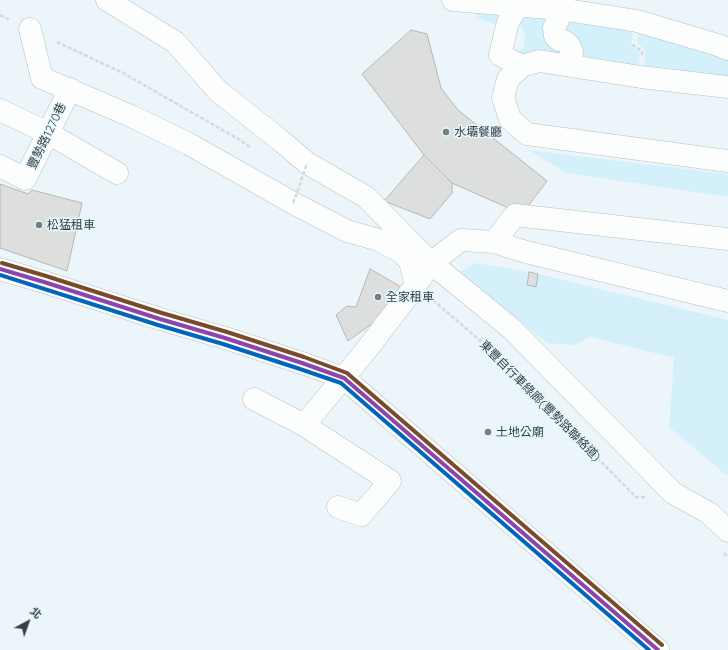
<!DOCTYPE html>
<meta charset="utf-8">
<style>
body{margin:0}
#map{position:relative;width:728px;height:650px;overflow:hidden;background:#ecf5f9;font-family:Quicksand,"Noto Sans TC",sans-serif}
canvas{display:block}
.north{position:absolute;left:8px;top:602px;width:40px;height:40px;-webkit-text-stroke:3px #e6f8ff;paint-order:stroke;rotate:41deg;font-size:11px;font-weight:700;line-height:16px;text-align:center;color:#353e41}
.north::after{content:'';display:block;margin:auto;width:14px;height:18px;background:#353e41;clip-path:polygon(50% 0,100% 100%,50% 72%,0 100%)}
</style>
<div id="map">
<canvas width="728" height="650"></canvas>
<div class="north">北</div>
</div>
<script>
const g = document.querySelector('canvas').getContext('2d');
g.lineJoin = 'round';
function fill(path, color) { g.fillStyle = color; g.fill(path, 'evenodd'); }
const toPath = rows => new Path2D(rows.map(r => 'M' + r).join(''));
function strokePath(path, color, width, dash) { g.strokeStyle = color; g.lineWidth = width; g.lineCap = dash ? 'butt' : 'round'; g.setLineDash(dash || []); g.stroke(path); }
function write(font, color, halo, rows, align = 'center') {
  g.font = font + ' Quicksand,"Noto Sans TC",sans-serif'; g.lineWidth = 3; g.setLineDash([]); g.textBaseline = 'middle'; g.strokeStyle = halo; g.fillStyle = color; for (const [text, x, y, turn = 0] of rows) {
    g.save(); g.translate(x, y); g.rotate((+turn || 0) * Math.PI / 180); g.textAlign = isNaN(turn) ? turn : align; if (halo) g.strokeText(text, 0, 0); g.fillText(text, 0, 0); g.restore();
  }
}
fill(toPath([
 [477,5,514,8,504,27,476,18],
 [520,8,557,11,568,54,522,61,518,52,524,47,525,39,524,31,519,25,512,21],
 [561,21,634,24,631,46,640,52,638,74,574,63,567,38],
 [639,25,728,54,728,79,644,74,645,50,637,43],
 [528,150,728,174,728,197,567,173],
 [475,263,529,272,527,285,535,287,538,274,728,320,728,475,726,475,669,427,674,358,590,337,575,345,547,343,460,272]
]), '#d4f1fb');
const building = toPath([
 [411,30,427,34,441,88,458,110,547,181,522,214,452,183,424,155,362,74,411,30],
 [424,155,452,183,452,193,430,219,384,201,424,155],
 [0,184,28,194,32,190,82,203,67,271,0,248,0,184],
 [370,269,403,288,376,321,348,341,336,315,347,306,356,307,370,269],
 [529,272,538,274,536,287,527,285,529,272]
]);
fill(building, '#dcdfde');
strokePath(building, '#b4b8b6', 1);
const minor = toPath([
 [107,0,175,42,218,91,280,140,307,163,366,197,431,263,512,329,673,493,709,513,728,531],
 [453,0,560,9,637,21,718,45,728,49],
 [518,5,508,22,500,55,522,66],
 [560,9,558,20,554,28,555,36,559,40,564,41,569,45,572,52,571,65],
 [30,29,42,78,131,116,189,144,293,203,347,231,379,240,401,252,410,261,416,285],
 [728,87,641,77,539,61,522,66,508,79,503,98,510,119,527,134,728,161],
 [0,110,48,133,117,173],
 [0,166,25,179,70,89],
 [494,242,515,215,728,239],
 [0,269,44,282,160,319,225,338,302,363,344,378,658,650],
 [254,399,304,425,390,481,361,515,338,507],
 [304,425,364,353,416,285,431,263,461,240,494,242,526,252,728,301]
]);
strokePath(minor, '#b7c0c3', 23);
strokePath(toPath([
 [0,15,10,20],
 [57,42,123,73,240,140,250,147],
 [633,44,633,45,642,51,642,56],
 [433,300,484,344,636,497,646,497],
 [724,553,728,558]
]), '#d6d9da', 2.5, [4, 2]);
strokePath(minor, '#fcfefe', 22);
strokePath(toPath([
 [293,203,297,193,307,163]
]), '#d6d9da', 2.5, [4, 2]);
strokePath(toPath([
 [0,269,44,282,160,319,225,338,302,363,344,378,658,650]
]), '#8e44ad', 4);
strokePath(toPath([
 [0,275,158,325,223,344,300,369,341,383,649,650]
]), '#0065bd', 4);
strokePath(toPath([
 [2,263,46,276,162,313,227,332,304,357,347,373,662,645]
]), '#7a4b2a', 4);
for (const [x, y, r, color] of [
 [446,132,4,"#757e81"],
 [39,225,4,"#757e81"],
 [378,297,4,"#757e81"],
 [488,432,4,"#757e81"]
]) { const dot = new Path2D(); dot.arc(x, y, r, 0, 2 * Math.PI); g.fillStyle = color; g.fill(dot); strokePath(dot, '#e6f8ff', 1.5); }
write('12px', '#353e41', '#e6f8ff', [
 ["水壩餐廳",454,132],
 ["松猛租車",47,225],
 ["全家租車",386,297],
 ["土地公廟",496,432]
], 'left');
write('12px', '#353e41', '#e6f8ff', [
 ["豐勢路1270巷",47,136,-64],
 ["東豐自行車綠廊(豐勢路聯絡道)",540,401,45]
]);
</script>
